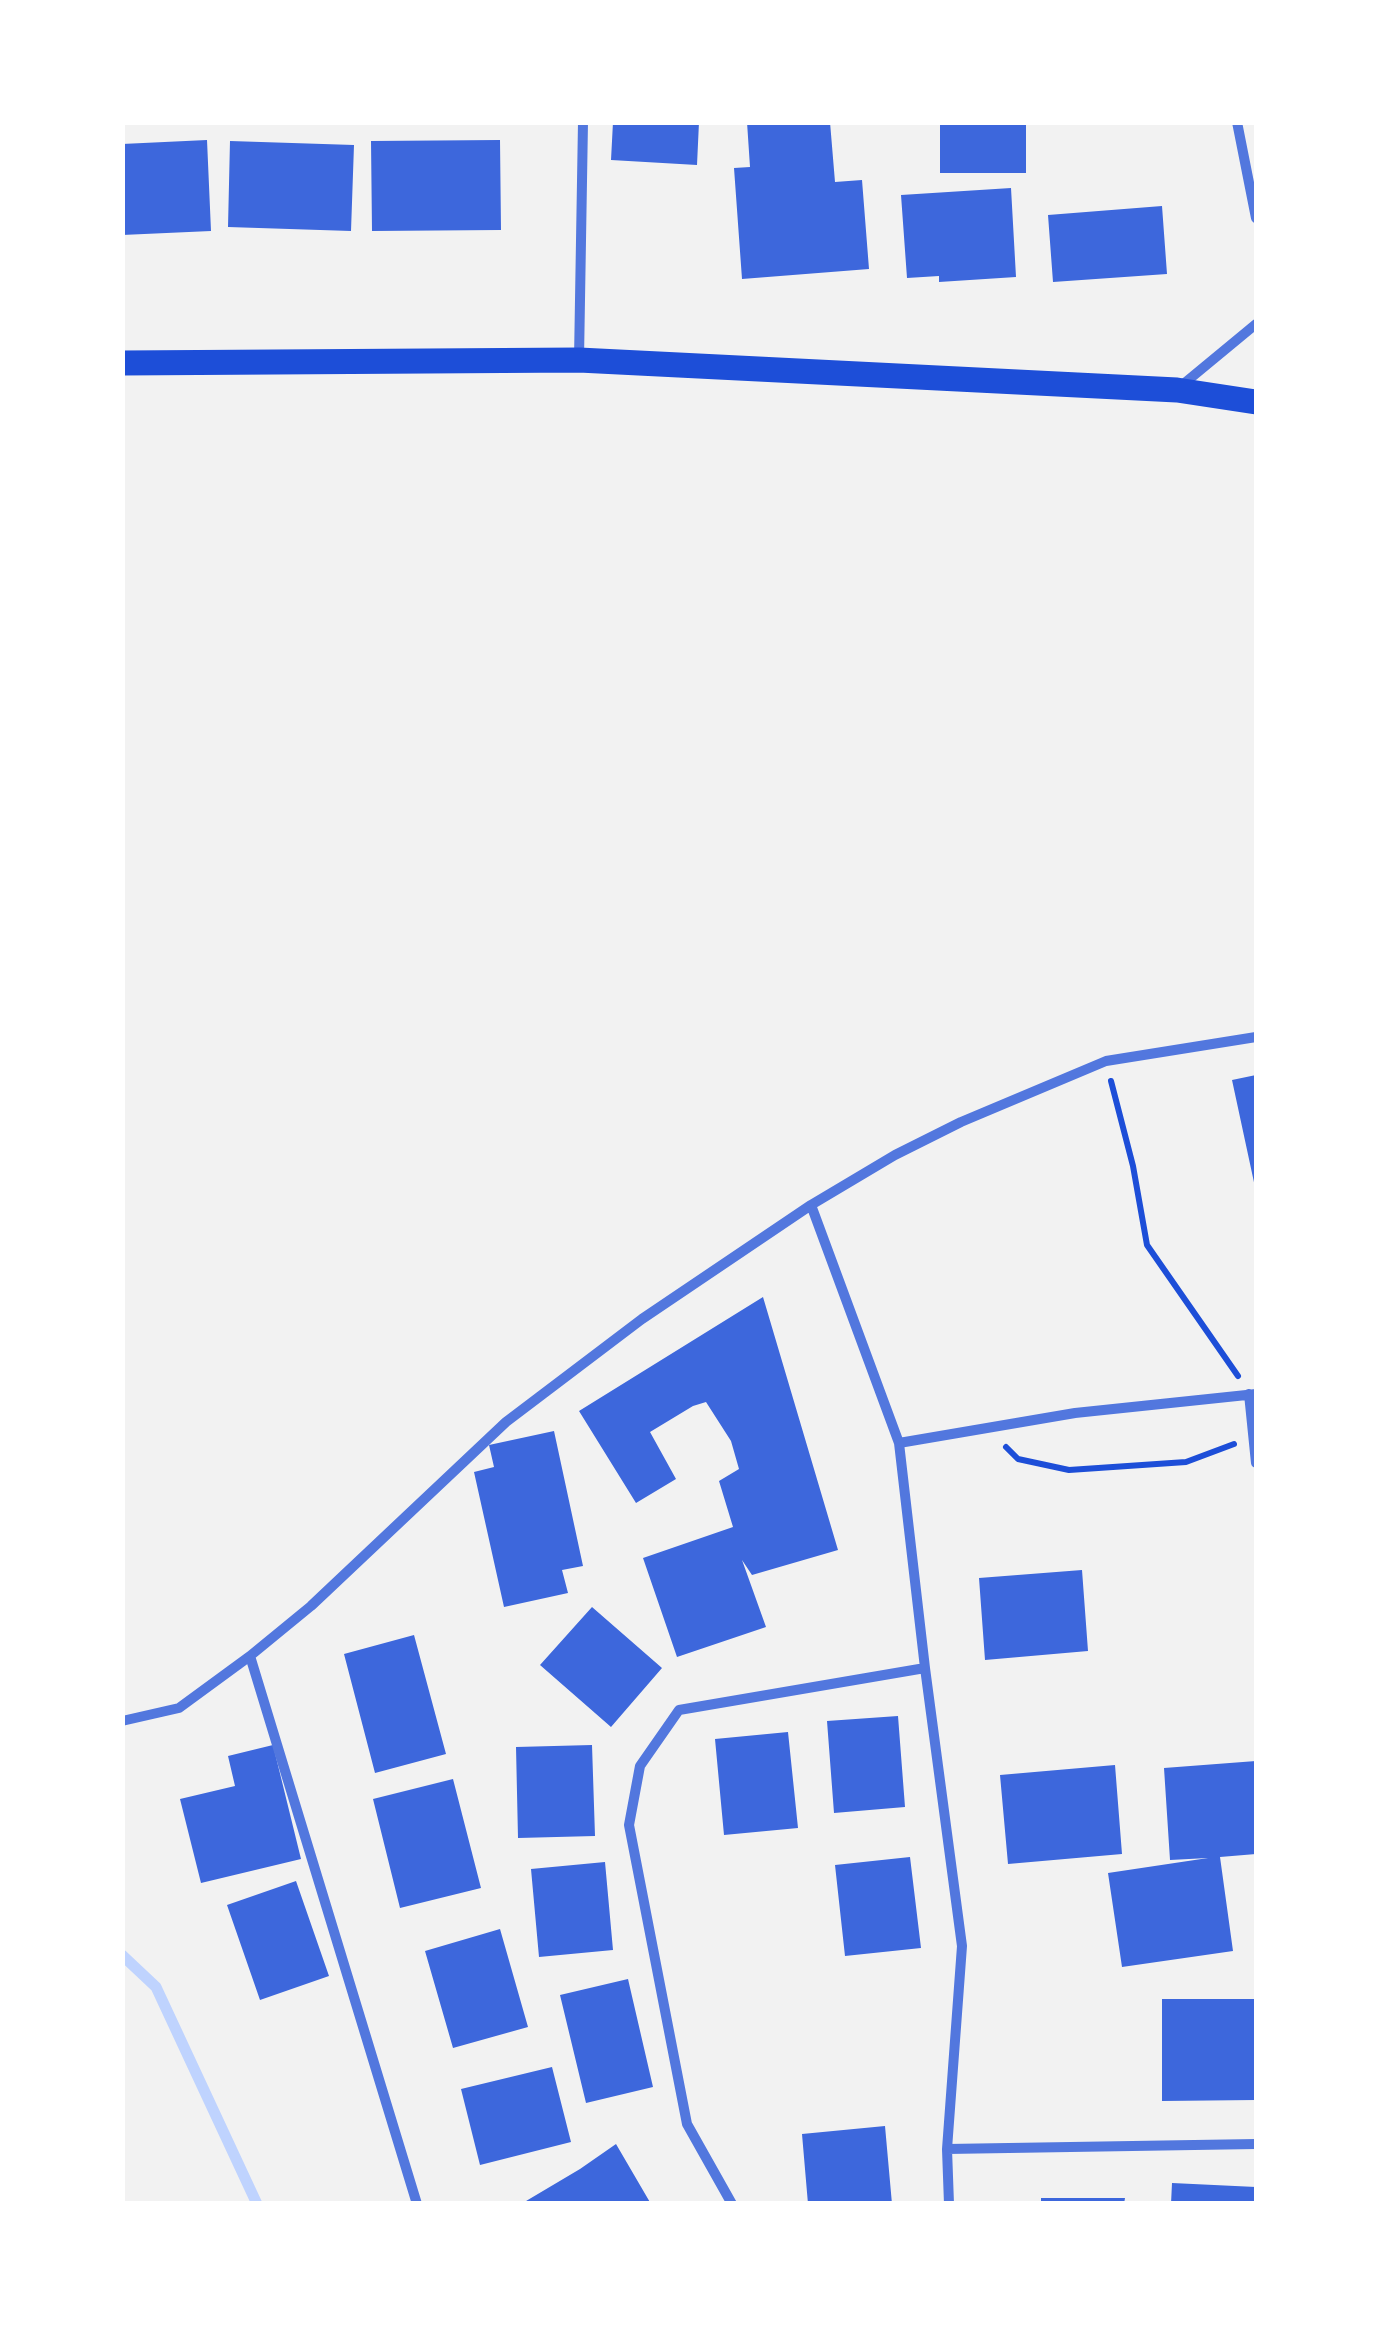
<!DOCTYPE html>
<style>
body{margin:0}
#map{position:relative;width:1379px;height:2326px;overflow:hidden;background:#f2f2f2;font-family:"PT Sans Narrow",sans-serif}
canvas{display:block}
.frame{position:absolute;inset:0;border:125px solid #fff;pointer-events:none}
</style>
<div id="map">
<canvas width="1379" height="2326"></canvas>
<div class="frame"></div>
</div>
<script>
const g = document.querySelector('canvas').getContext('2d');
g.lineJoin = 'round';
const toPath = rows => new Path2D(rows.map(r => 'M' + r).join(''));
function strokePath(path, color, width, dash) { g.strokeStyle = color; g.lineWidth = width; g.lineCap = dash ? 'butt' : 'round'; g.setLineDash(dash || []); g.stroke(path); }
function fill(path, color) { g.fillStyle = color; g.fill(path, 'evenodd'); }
strokePath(toPath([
 [122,1955,156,1987,257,2204]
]), '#bfd3fe', 11);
fill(toPath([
 [613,122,699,122,697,165,611,160],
 [747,122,830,122,835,182,862,180,869,269,742,279,734,168,750,167],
 [940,122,1026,122,1026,173,940,173],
 [207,140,211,231,122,235,122,144],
 [500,140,501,230,372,231,371,141],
 [230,141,354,145,351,231,228,227],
 [1011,188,1016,277,939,282,939,276,907,278,901,195],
 [1162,206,1167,274,1053,282,1048,215],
 [1256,1075,1256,1187,1255,1187,1232,1080],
 [763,1297,838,1550,752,1575,742,1560,766,1627,677,1657,643,1558,733,1527,719,1481,739,1469,731,1441,706,1402,693,1406,650,1432,676,1479,636,1503,579,1411],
 [554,1431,583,1566,562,1570,568,1593,504,1607,474,1472,494,1467,489,1445],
 [1082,1570,1088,1651,985,1660,979,1578],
 [592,1607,662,1668,611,1727,540,1665],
 [414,1635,446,1754,375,1773,344,1654],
 [898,1716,905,1807,834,1813,827,1721],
 [788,1732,798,1828,724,1835,715,1739],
 [273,1745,301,1859,201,1883,180,1799,235,1786,228,1756],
 [592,1745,595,1836,518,1838,516,1747],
 [1256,1761,1256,1854,1220,1857,1233,1951,1122,1967,1108,1873,1208,1858,1170,1860,1164,1768],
 [1115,1765,1122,1854,1008,1864,1000,1775],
 [453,1779,481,1888,400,1908,373,1799],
 [910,1857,921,1948,845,1956,835,1865],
 [605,1862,613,1950,539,1957,531,1869],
 [296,1881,329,1976,260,2000,227,1905],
 [500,1929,528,2027,453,2048,425,1951],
 [628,1979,653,2087,586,2103,560,1995],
 [1162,1999,1256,1999,1256,2100,1162,2101],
 [552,2067,571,2142,480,2165,461,2089],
 [885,2126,892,2204,808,2204,802,2134],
 [616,2144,651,2204,521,2204,580,2169],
 [1172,2183,1256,2187,1256,2204,1171,2204],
 [1041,2198,1125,2198,1124,2204,1041,2204]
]), '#3d67dc');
strokePath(toPath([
 [1111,1081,1133,1166,1147,1245,1238,1376],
 [1006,1447,1018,1459,1069,1470,1186,1462,1234,1444]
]), '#1d4ed8', 6);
strokePath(toPath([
 [1237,122,1256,218],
 [579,359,583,122],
 [1181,386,1256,324],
 [811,1205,899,1443,925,1668,962,1946,947,2149,949,2204],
 [1249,1394,1256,1463],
 [899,1443,1075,1413,1256,1394],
 [250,1656,417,2204],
 [122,1721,179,1708,250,1656,311,1606,506,1422,642,1319,811,1205,895,1155,961,1122,1106,1061,1256,1037],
 [947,2149,1256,2144],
 [732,2204,687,2124,629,1825,640,1766,679,1710,925,1668]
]), '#5277de', 10);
strokePath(toPath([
 [122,363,579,360,1177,390,1256,402]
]), '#1d4ed8', 25);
</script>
